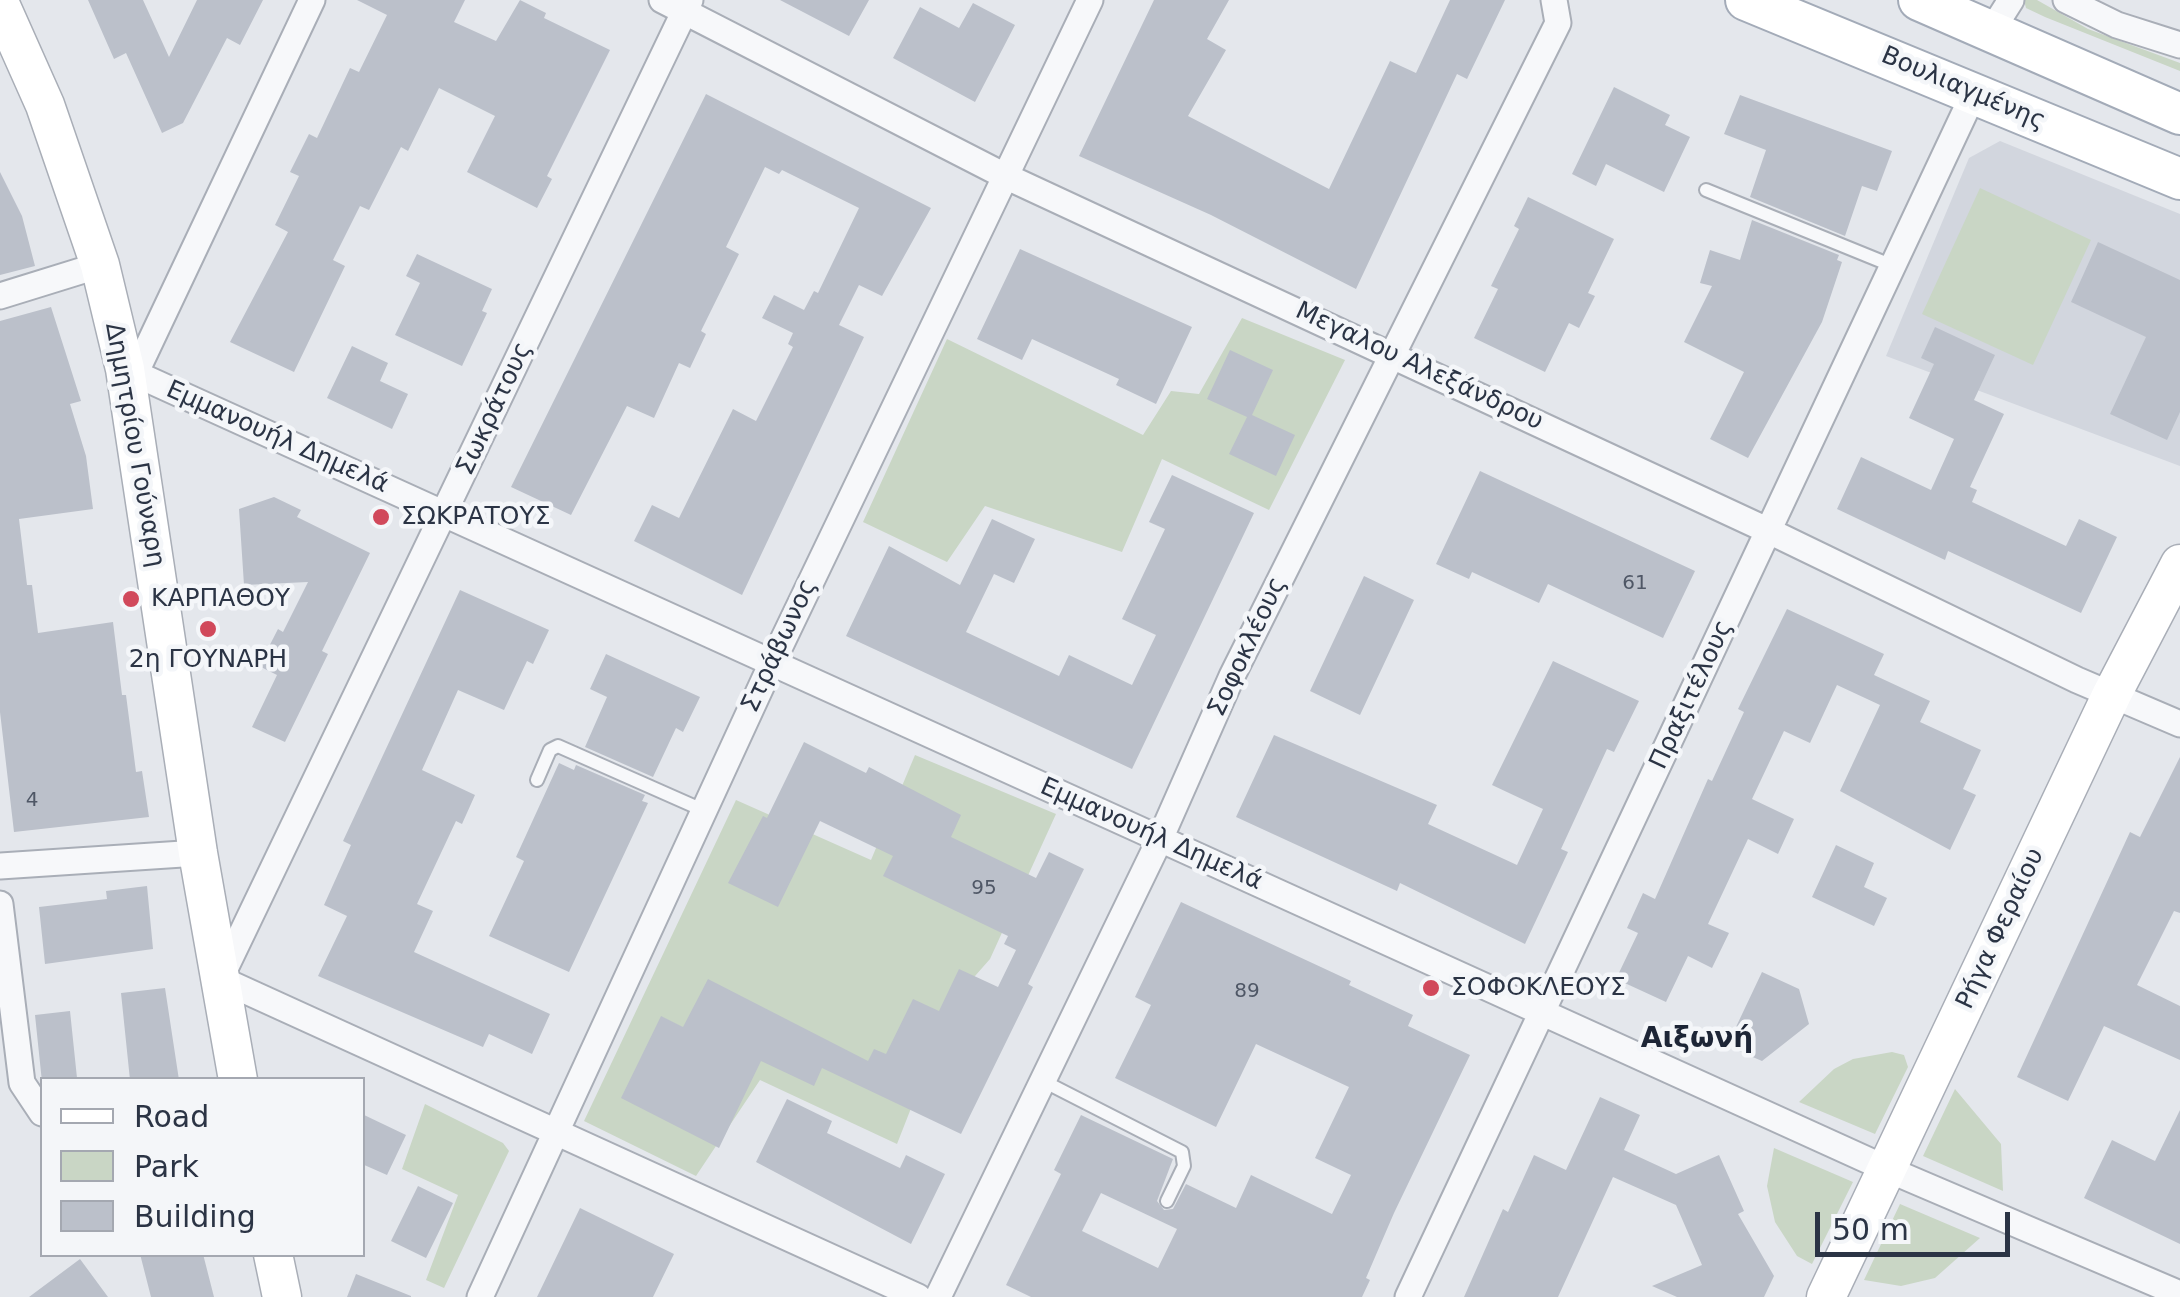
<!DOCTYPE html>
<meta charset="utf-8">
<style>
body{margin:0}
#map{position:relative;width:2180px;height:1297px;overflow:hidden;background:#e4e7ec;font-family:"DejaVu Sans",sans-serif}
canvas{display:block}
.legend{position:absolute;left:40px;top:1077px;width:325px;height:180px;box-sizing:border-box;background:#f4f6f9;border:2px solid #a4a8b1;margin:0;padding:12px 18px;list-style:none;font-size:30px;color:#2b3445}
.legend li{display:flex;align-items:center;gap:20px;height:50px}
.legend b{width:50px;border:2px solid #a4a8b1}
.scale{position:absolute;left:1815px;top:1212px;width:195px;height:45px;box-sizing:border-box;border:5px solid #2b3445;border-top:0;padding-left:12px;font-size:30px;line-height:35px;white-space:nowrap;color:#2b3445;-webkit-text-stroke:8px #f4f6f9;paint-order:stroke}
</style>
<div id="map">
<canvas width="2180" height="1297"></canvas>
<ul class="legend">
<li><b style="height:12px;background:#fff"></b>Road</li>
<li><b style="height:28px;background:#c9d6c5"></b>Park</li>
<li><b style="height:28px;background:#bbc0ca"></b>Building</li>
</ul>
<div class="scale">50 m</div>
</div>
<script>
const g = document.querySelector('canvas').getContext('2d');
g.lineJoin = 'round';
function fill(path, color) { g.fillStyle = color; g.fill(path, 'evenodd'); }
const toPath = rows => new Path2D(rows.map(r => 'M' + r).join(''));
function strokePath(path, color, width, dash) { g.strokeStyle = color; g.lineWidth = width; g.lineCap = dash ? 'butt' : 'round'; g.setLineDash(dash || []); g.stroke(path); }
function write(font, color, halo, rows, align = 'center') {
  g.font = font + ' "DejaVu Sans",sans-serif'; g.lineWidth = 9; g.setLineDash([]); g.textBaseline = 'middle'; g.strokeStyle = halo; g.fillStyle = color; for (const [text, x, y, turn = 0] of rows) {
    g.save(); g.translate(x, y); g.rotate((+turn || 0) * Math.PI / 180); g.textAlign = isNaN(turn) ? turn : align; if (halo) g.strokeText(text, 0, 0); g.fillText(text, 0, 0); g.restore();
  }
}
fill(toPath([
 [2000,141,2180,214,2180,466,1886,356,1969,158]
]), '#d2d6de');
fill(toPath([
 [2024,0,2037,0,2088,29,2180,63,2180,71,2045,17,2026,8],
 [1980,188,2091,240,2033,365,1922,314],
 [1242,318,1345,360,1269,510,1162,459,1122,552,985,506,947,562,863,522,947,339,1143,435,1171,391,1199,394],
 [915,755,1056,814,990,959,953,1001,897,1144,760,1080,696,1176,584,1121,736,800,871,860],
 [1892,1052,1904,1055,1908,1067,1875,1134,1799,1102,1834,1069,1853,1059],
 [1955,1089,2001,1144,2003,1191,1923,1156],
 [425,1104,503,1143,509,1151,444,1288,426,1280,458,1195,402,1169],
 [1774,1148,1853,1182,1812,1264,1797,1256,1775,1222,1767,1186],
 [1900,1204,1980,1238,1935,1278,1901,1286,1864,1280]
]), '#c9d6c5');
fill(toPath([
 [88,0,143,0,169,57,197,0,263,0,240,45,227,38,183,123,162,133,126,53,114,59],
 [357,0,465,0,454,22,496,41,520,0,546,13,544,18,610,50,547,176,552,179,537,208,467,172,495,116,439,88,408,151,401,147,369,210,360,206,333,260,345,266,294,372,230,342,288,232,275,225,299,176,290,172,309,134,317,138,350,68,359,72,387,15],
 [780,0,869,0,849,36],
 [1154,0,1229,0,1207,39,1226,50,1188,116,1329,189,1390,61,1416,73,1450,0,1505,0,1467,79,1457,74,1356,289,1211,215,1079,156],
 [973,3,1015,25,975,102,893,58,920,7,959,28],
 [1614,87,1670,115,1665,125,1690,137,1664,192,1606,164,1596,186,1572,174],
 [706,94,931,208,882,296,859,285,839,325,864,337,742,595,634,541,652,505,679,518,733,409,756,421,793,347,788,344,793,333,762,318,774,295,804,310,814,291,818,293,859,208,782,170,779,174,765,167,726,247,739,254,701,331,706,334,690,368,679,363,654,418,627,406,571,515,511,487],
 [1740,95,1892,151,1877,191,1862,186,1845,236,1750,197,1766,150,1724,134],
 [0,172,22,216,35,266,0,275],
 [1528,197,1614,239,1588,293,1595,296,1579,328,1569,323,1545,372,1474,338,1498,289,1491,286,1519,229,1514,226],
 [1752,220,1839,255,1837,260,1842,262,1822,322,1748,458,1710,439,1744,372,1684,342,1712,286,1700,283,1710,250,1740,260],
 [2098,242,2180,280,2180,412,2167,440,2110,414,2146,337,2071,302],
 [1020,249,1192,327,1156,404,1116,385,1119,379,1032,339,1022,360,977,339],
 [417,254,492,289,482,311,487,313,462,366,395,335,420,283,406,276],
 [51,307,81,401,70,404,86,456,93,509,19,519,27,585,32,585,38,633,113,622,122,695,126,695,136,772,142,771,149,817,14,832,0,712,0,321],
 [1935,327,1995,355,1974,400,2004,414,1970,487,1977,490,1972,502,2066,546,2079,519,2117,537,2081,613,1948,551,1945,560,1837,509,1861,457,1931,490,1954,439,1909,418,1934,364,1921,358],
 [352,346,388,363,380,381,408,394,392,429,327,398],
 [1230,350,1273,370,1252,415,1295,435,1276,476,1229,454,1247,417,1207,399],
 [1480,471,1695,571,1663,638,1548,584,1539,603,1472,572,1469,579,1436,564],
 [1172,475,1254,513,1132,769,846,636,889,546,960,585,992,519,1035,539,1014,583,994,574,966,632,1059,676,1069,655,1132,685,1156,635,1122,619,1165,529,1149,522],
 [274,497,301,510,297,517,370,553,322,651,328,654,285,742,252,727,277,675,259,666,278,629,283,632,308,582,244,585,239,509],
 [1364,576,1414,600,1360,715,1310,691],
 [460,590,549,630,533,664,527,661,504,710,458,690,422,770,475,795,462,824,456,821,417,904,433,911,414,952,550,1014,532,1054,489,1034,483,1047,318,976,347,916,324,905,351,845,343,841],
 [1787,609,1884,654,1874,675,1930,701,1920,722,1981,750,1963,789,1976,795,1950,850,1840,791,1880,705,1837,685,1810,743,1784,731,1752,799,1794,819,1778,854,1748,839,1708,924,1729,933,1712,968,1688,956,1666,1002,1616,979,1638,933,1627,928,1643,893,1655,899,1708,779,1712,781,1744,712,1738,709],
 [606,654,700,697,683,732,676,728,653,777,585,747,607,697,590,689],
 [1553,661,1639,701,1614,752,1607,749,1561,849,1568,852,1525,944,1400,883,1397,891,1236,817,1274,735,1437,805,1428,824,1517,865,1543,809,1492,785],
 [804,742,866,773,869,767,961,815,951,837,1036,878,1049,852,1084,869,1028,984,1033,987,961,1134,822,1068,814,1086,761,1061,719,1148,621,1098,661,1016,683,1027,708,979,868,1061,874,1049,886,1054,913,999,939,1011,959,969,998,987,1016,950,1004,944,1008,936,883,876,893,856,820,821,778,907,728,883,763,816,767,818],
 [2180,757,2180,913,2174,911,2137,985,2180,1006,2180,1060,2104,1026,2068,1101,2017,1077,2130,832,2140,837],
 [559,763,574,770,576,765,645,795,642,801,648,803,569,972,489,936,524,861,516,857],
 [1836,845,1874,863,1864,887,1887,898,1874,926,1812,897],
 [147,886,153,949,45,964,39,907,107,899,106,891],
 [1181,902,1351,981,1349,985,1413,1015,1408,1026,1470,1055,1394,1213,1366,1278,1370,1280,1362,1297,1031,1297,1006,1285,1061,1174,1054,1170,1081,1115,1173,1159,1157,1201,1164,1210,1173,1209,1186,1184,1236,1208,1251,1175,1332,1214,1351,1175,1315,1158,1349,1087,1256,1044,1216,1127,1115,1078,1151,1005,1135,997],
 [1101,1193,1177,1229,1158,1268,1082,1231],
 [1762,972,1799,989,1809,1024,1762,1061,1727,1046],
 [165,988,179,1080,130,1080,121,993],
 [70,1011,77,1078,42,1082,35,1015],
 [1600,1097,1640,1115,1624,1150,1676,1174,1719,1155,1744,1211,1738,1214,1774,1276,1764,1297,1677,1297,1652,1286,1702,1265,1676,1205,1613,1177,1558,1297,1464,1297,1503,1209,1508,1212,1534,1155,1566,1170],
 [787,1099,832,1121,827,1133,900,1168,906,1155,945,1174,911,1244,756,1162],
 [2180,1110,2180,1244,2084,1198,2112,1140,2155,1161],
 [362,1114,406,1135,387,1175,362,1164],
 [418,1186,453,1203,426,1258,391,1241],
 [580,1208,674,1254,653,1297,537,1297],
 [140,1254,203,1254,214,1297,151,1297],
 [80,1259,108,1297,29,1297],
 [356,1274,411,1296,411,1297,347,1297]
]), '#bbc0ca');
const lane = toPath([
 [1706,190,1893,266],
 [537,780,550,750,558,746,705,811],
 [1043,1081,1182,1152,1184,1166,1167,1201]
]);
const street = toPath([
 [662,0,1003,175,1769,531,2077,680,2180,724],
 [690,0,220,979,918,1297],
 [2066,0,2117,25,2180,45],
 [1992,30,2011,0],
 [0,296,100,265],
 [125,369,1887,1169,2180,1294],
 [135,374,312,0],
 [0,866,198,853],
 [0,904,22,1083,42,1113],
 [480,1297,772,663,1090,0],
 [938,1297,1160,839,1232,676,1558,23,1554,0],
 [1408,1297,1974,93]
]);
const secondary = toPath([
 [0,4,45,105,100,265,125,369,198,853,238,1080],
 [273,1254,282,1297],
 [1826,1297,2112,694,2180,564]
]);
const primary = toPath([
 [1746,0,2180,179],
 [1919,0,2180,114]
]);
strokePath(lane, '#a9aeb7', 16);
strokePath(street, '#a9aeb7', 29);
strokePath(secondary, '#a9aeb7', 41);
strokePath(primary, '#a3abb8', 44);
strokePath(lane, '#f7f8fa', 12);
strokePath(street, '#f7f8fa', 25);
strokePath(secondary, '#fff', 38);
strokePath(primary, '#fff', 40);
for (const [x, y, r, color] of [
 [381,517,10,"#d1495b"],
 [131,599,10,"#d1495b"],
 [208,629,10,"#d1495b"],
 [1431,988,10,"#d1495b"]
]) { const dot = new Path2D(); dot.arc(x, y, r, 0, 2 * Math.PI); g.fillStyle = color; g.fill(dot); strokePath(dot, '#f4f6f9', 4); }
write('20px', '#4f5766', null, [
 ["61",1635,584],
 ["4",32,801],
 ["95",984,889],
 ["89",1247,992]
]);
write('25px', '#2b3445', '#f4f6f9', [
 ["Βουλιαγμένης",1963,89,23],
 ["Μεγαλου Αλεξάνδρου",1419,367,25],
 ["Σωκράτους",495,409,-65],
 ["Εμμανουήλ Δημελά",277,438,24],
 ["Δημητρίου Γούναρη",134,445,80],
 ["Στράβωνος",780,646,-65],
 ["Σοφοκλέους",1248,647,-65],
 ["Πραξιτέλους",1692,695,-65],
 ["Εμμανουήλ Δημελά",1151,835,24],
 ["Ρήγα Φεραίου",2001,929,-65]
]);
write('25px', '#2b3445', '#f4f6f9', [
 ["ΣΩΚΡΑΤΟΥΣ",401,517],
 ["ΚΑΡΠΑΘΟΥ",151,599],
 ["2η ΓΟΥΝΑΡΗ",208,660,"center"],
 ["ΣΟΦΟΚΛΕΟΥΣ",1451,988]
], 'left');
write('bold 28px', '#1d2536', '#f4f6f9', [
 ["Αιξωνή",1697,1040]
]);
</script>
